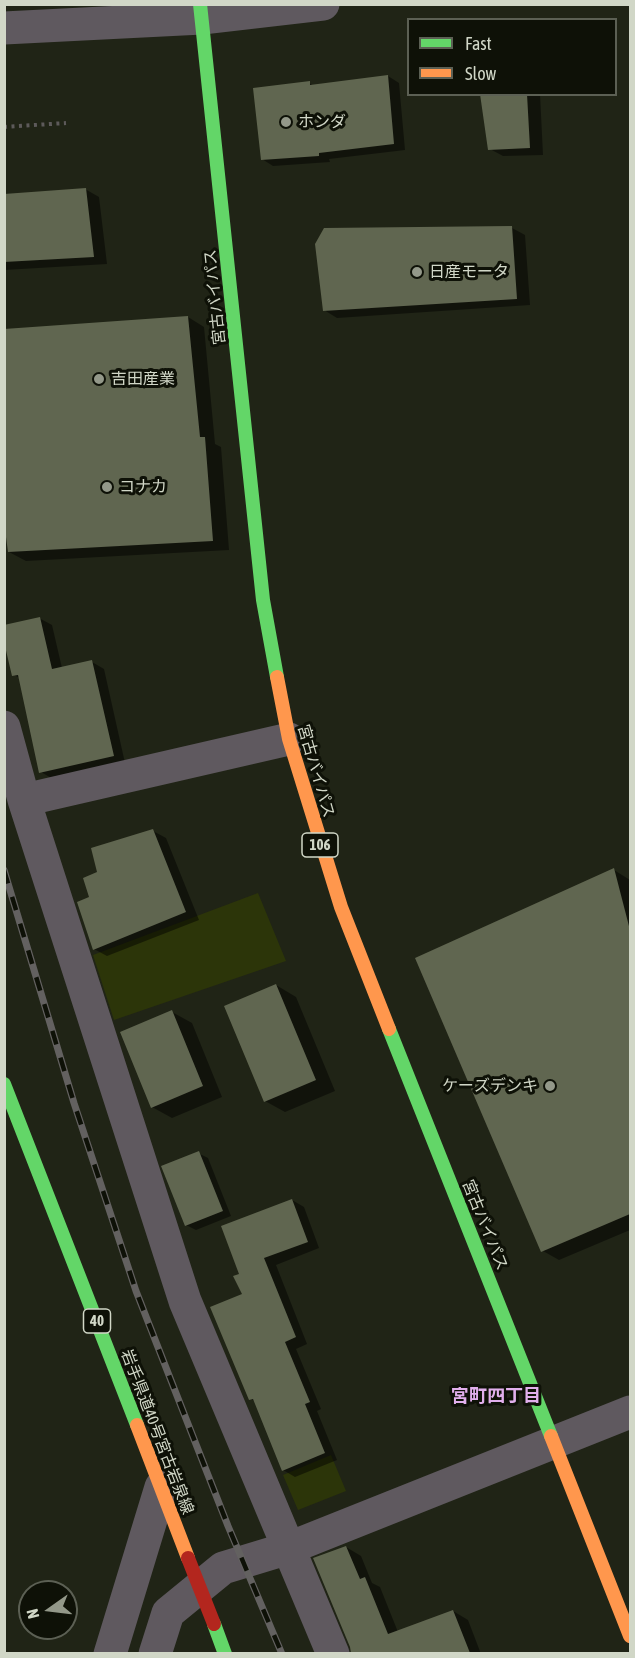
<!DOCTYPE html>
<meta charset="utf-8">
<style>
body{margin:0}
#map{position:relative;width:635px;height:1658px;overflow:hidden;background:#202416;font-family:"Asap Condensed",sans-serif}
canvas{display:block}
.frame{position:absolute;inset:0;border:6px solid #d1d7c7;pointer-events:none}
.legend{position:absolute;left:407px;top:18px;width:210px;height:78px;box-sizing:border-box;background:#0e1107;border:2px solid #5c6054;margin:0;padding:8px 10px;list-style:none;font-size:18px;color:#d1d7c7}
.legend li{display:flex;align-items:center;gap:12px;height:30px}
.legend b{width:30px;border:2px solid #5c6054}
.north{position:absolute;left:18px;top:1580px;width:60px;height:60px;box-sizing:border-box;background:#0e1107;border:2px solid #5c6054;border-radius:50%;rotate:256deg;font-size:16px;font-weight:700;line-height:24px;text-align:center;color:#d1d7c7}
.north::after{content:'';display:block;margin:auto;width:21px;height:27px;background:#939889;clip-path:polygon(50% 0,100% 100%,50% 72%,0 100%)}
</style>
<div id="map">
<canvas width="635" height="1658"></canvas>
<div class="frame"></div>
<ul class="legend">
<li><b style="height:8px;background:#63d668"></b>Fast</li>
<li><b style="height:8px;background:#ff974d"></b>Slow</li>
</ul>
<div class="north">N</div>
</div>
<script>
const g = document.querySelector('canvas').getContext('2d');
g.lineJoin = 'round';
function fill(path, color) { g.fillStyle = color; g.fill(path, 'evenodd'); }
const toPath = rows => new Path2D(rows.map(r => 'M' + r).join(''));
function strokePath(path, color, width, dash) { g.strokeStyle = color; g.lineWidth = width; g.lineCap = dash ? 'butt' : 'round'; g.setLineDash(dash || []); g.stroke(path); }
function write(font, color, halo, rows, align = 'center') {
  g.font = font + ' "Asap Condensed","Noto Sans JP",sans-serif'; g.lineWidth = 6; g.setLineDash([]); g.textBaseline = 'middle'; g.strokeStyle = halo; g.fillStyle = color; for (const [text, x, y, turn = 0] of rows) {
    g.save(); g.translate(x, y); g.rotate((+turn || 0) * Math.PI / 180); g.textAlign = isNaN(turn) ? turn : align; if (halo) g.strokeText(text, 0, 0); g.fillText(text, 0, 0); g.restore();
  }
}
fill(toPath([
 [258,893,286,961,114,1020,93,955],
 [331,1455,346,1491,298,1510,283,1475]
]), '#2c3509');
fill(toPath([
 [388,76,399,83,405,150,329,159,330,162,273,166,262,159,309,83,314,86],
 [482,94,540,94,543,155,503,156,490,149],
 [85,189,99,197,107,264,4,270,4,195],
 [512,228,525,235,530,305,337,318,324,310],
 [188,317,204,327,215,444,221,447,229,550,26,561,9,552],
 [39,618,52,625,62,668,92,662,104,669,125,763,53,779,41,772,20,678,14,675],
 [153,831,166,838,199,920,107,956,94,949,90,898],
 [614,870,630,880,630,1230,559,1260,543,1251],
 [276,985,296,997,335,1091,285,1112,265,1101],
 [172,1012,192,1023,222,1097,172,1118,152,1107],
 [198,1153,208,1158,231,1216,196,1230,186,1225],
 [292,1200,304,1207,319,1248,276,1265,307,1344,296,1349,321,1409,317,1411,337,1460,295,1477,283,1470,256,1402,251,1399,244,1295,241,1275],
 [346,1547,361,1556,372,1583,380,1587,398,1632,453,1611,468,1620,481,1654,357,1654,347,1625]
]), '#0007');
fill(toPath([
 [388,75,394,144,319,153,319,156,261,160,253,88,310,81,310,85],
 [480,94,527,94,530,148,488,150],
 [86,188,94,257,4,262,4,194],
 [512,226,517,299,323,311,315,244,324,228],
 [188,316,200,437,205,437,213,541,8,552,4,522,4,329],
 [40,617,52,669,92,660,114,756,39,773,18,675,12,676,4,642,4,625],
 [153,829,186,912,93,950,77,902,89,897,83,878,97,872,91,848],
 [614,868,630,930,630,1214,541,1252,415,958],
 [276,984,316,1080,264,1102,224,1006],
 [172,1010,203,1086,151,1108,120,1032],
 [199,1151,223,1211,185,1226,161,1166],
 [292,1199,308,1242,264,1258,296,1337,285,1342,310,1402,305,1404,325,1453,282,1471,253,1399,249,1400,210,1307,242,1294,233,1276,239,1274,221,1226],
 [346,1546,360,1579,365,1577,388,1634,453,1610,470,1653,351,1653,350,1647,313,1558]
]), '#606650');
strokePath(toPath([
 [4,127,66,123]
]), '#5d5a5a', 4, [3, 4.5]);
strokePath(toPath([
 [4,28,202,18,323,4],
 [4,727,24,800,185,1301,333,1654],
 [24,800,289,739],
 [110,1654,161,1487],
 [155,1654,168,1613,223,1568,289,1548,630,1412]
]), '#5f595f', 33);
strokePath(toPath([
 [200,4,263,600,277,677],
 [389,1029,551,1436],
 [4,1084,137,1425],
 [214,1624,225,1654]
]), '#63d668', 14);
strokePath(toPath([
 [277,677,289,739,341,907,389,1029],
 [137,1425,188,1558],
 [551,1436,630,1636]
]), '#ff974d', 14);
const rail = toPath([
 [4,870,74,1103,136,1291,228,1526,282,1654]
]);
strokePath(rail, '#636160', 7);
strokePath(rail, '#0e1107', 4.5, [14]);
strokePath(toPath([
 [188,1558,214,1624]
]), '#b3261e', 14);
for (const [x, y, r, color] of [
 [286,122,6,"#939889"],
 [417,272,6,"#939889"],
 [99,379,6,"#939889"],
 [107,487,6,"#939889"],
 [550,1086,6,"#939889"]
]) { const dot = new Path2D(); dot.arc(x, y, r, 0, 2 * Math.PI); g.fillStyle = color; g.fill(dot); strokePath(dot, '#0e1107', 2); }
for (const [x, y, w] of [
 [320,845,36],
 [97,1321,27]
]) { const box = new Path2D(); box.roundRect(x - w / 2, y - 12, w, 24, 4.5); g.fillStyle = '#0e1107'; g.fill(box); strokePath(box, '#d1d7c7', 1.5); }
write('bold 15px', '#d1d7c7', null, [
 ["106",320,845],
 ["40",97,1321]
]);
write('16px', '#d1d7c7', '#0e1107', [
 ["ホンダ",298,122],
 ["日産モータ",429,272],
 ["吉田産業",111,379],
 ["コナカ",119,487],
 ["ケーズデンキ",538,1086,"right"]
], 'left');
write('16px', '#d1d7c7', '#0e1107', [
 ["宮古バイパス",215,297,-96],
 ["宮古バイパス",316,771,74],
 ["宮古バイパス",485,1225,68],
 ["岩手県道40号宮古岩泉線",157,1432,69]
]);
write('bold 18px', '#e1afec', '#0e1107', [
 ["宮町四丁目",496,1396]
]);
</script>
